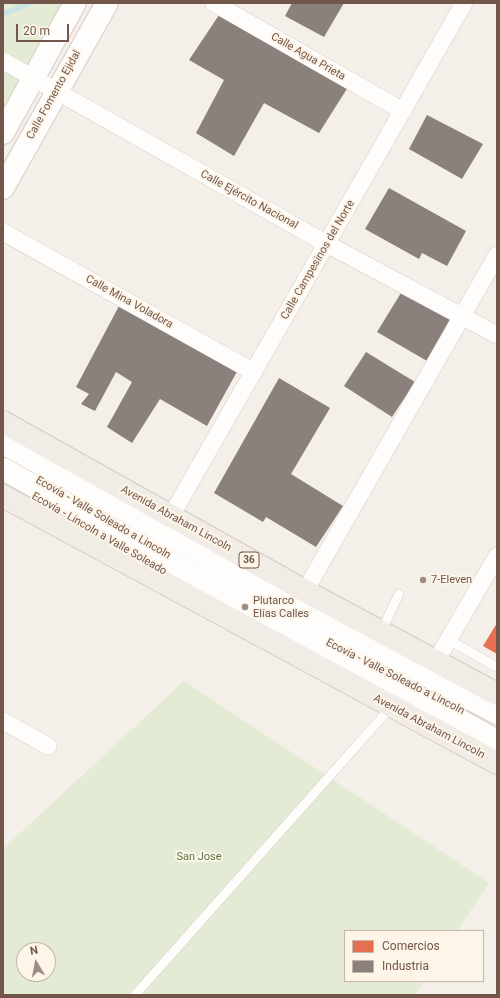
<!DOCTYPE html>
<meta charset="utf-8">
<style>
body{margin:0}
#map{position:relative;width:500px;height:998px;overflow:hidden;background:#f5efe9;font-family:Roboto,sans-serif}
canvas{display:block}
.frame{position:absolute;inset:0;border:4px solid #72564a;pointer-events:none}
.legend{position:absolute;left:344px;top:930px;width:140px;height:52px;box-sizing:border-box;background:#fef5e9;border:1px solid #c6b5a9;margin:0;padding:5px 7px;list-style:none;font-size:12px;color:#72564a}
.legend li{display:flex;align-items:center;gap:8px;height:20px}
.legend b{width:20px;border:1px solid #c6b5a9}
.north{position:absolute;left:16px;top:942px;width:40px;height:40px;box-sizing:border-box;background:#fef5e9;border:1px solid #c6b5a9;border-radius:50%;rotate:350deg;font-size:11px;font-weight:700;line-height:16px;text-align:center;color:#72564a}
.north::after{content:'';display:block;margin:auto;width:14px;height:18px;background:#a08c82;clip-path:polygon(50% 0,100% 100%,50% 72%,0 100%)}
.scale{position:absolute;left:16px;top:24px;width:53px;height:18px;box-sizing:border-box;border:2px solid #72564a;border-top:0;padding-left:5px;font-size:12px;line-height:14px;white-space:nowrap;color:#72564a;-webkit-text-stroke:3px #fef5e9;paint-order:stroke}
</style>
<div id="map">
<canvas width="500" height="998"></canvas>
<div class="frame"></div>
<ul class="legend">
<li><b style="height:11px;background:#e76f51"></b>Comercios</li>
<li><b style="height:11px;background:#8a817c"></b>Industria</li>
</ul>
<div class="north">N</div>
<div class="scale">20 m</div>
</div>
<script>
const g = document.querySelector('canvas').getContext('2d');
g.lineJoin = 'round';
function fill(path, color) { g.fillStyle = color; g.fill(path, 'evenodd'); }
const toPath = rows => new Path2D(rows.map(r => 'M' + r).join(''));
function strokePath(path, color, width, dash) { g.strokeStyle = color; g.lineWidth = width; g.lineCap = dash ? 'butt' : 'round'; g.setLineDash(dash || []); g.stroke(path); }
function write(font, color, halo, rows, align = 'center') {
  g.font = font + ' Roboto,sans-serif'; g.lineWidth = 4; g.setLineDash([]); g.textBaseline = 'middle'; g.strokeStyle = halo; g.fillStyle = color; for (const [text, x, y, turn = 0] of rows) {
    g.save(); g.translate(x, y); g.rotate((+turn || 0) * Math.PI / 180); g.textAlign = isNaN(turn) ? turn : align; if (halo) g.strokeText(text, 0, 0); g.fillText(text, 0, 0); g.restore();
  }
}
fill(toPath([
 [3,3,75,3,3,133],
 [184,681,489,883,457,931,345,931,345,981,424,981,415,995,3,995,3,849],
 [24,950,48,950,48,974,24,974]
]), '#e3ebd4');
fill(toPath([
 [497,623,497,654,483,646]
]), '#e76f51');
fill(toPath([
 [292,3,344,3,324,37,285,16],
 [221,12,350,84,319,133,264,103,234,156,196,133,224,80,189,60],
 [427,115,483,144,462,179,409,149],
 [389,188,466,231,447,266,422,253,419,259,365,229],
 [404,288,452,317,427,361,377,332],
 [119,306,239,368,207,426,160,399,132,443,107,427,132,382,116,372,95,411,81,404,89,394,76,387],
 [366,352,415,382,392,417,344,386],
 [279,378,330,408,291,474,343,506,316,547,266,517,263,522,214,493]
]), '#8a817c');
strokePath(toPath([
 [3,14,30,3]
]), '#cbe4e6', 5.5);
const service = toPath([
 [92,530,135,555],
 [381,632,399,594],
 [449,640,497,667],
 [135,995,391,707]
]);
const minor = toPath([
 [214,3,403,111],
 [3,61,327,244,497,335],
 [3,232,254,372],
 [171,516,464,3],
 [305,591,497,255],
 [436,661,497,556],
 [3,721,48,746]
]);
const secondary = toPath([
 [3,133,75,3],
 [3,188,107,3],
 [3,443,335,627,497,713],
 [3,469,497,741]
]);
const primary = toPath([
 [3,422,305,591,497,694],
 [3,496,497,763]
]);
strokePath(service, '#d4ccc6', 10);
strokePath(minor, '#d4ccc6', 18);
strokePath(secondary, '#d5ccc6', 24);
strokePath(primary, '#d4cbc5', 24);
strokePath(service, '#fefdfc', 9);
strokePath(minor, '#fefdfc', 17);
strokePath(secondary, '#fefdfc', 22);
strokePath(primary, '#f1ece5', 22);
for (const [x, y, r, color] of [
 [423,580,4,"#a08c82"],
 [245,607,4,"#a08c82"]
]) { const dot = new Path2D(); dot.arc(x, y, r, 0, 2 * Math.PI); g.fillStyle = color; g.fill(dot); strokePath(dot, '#fef5e9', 1.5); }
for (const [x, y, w] of [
 [249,560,20]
]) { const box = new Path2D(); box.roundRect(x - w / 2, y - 8, w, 16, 3); g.fillStyle = '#fef5e9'; g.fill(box); strokePath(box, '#72564a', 1); }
write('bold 10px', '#72564a', null, [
 ["36",249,560]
]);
write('11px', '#72564a', '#fef5e9', [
 ["Calle Agua Prieta",308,57,30],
 ["Calle Fomento Ejidal",54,95,-61],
 ["Calle Ejército Nacional",249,200,29],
 ["Calle Campesinos del Norte",318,260,-60],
 ["Calle Mina Voladora",129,302,29],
 ["Ecovía - Valle Soleado a Lincoln",103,518,30],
 ["Avenida Abraham Lincoln",176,519,29],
 ["Ecovía - Lincoln a Valle Soleado",99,534,30],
 ["Ecovía - Valle Soleado a Lincoln",395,677,27],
 ["Avenida Abraham Lincoln",429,727,28]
]);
write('11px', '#72564a', '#fef5e9', [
 ["7-Eleven",431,580],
 ["Plutarco",253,601],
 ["Elías Calles",253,614]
], 'left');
write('11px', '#557842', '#fef5e9', [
 ["San Jose",199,857]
]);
</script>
